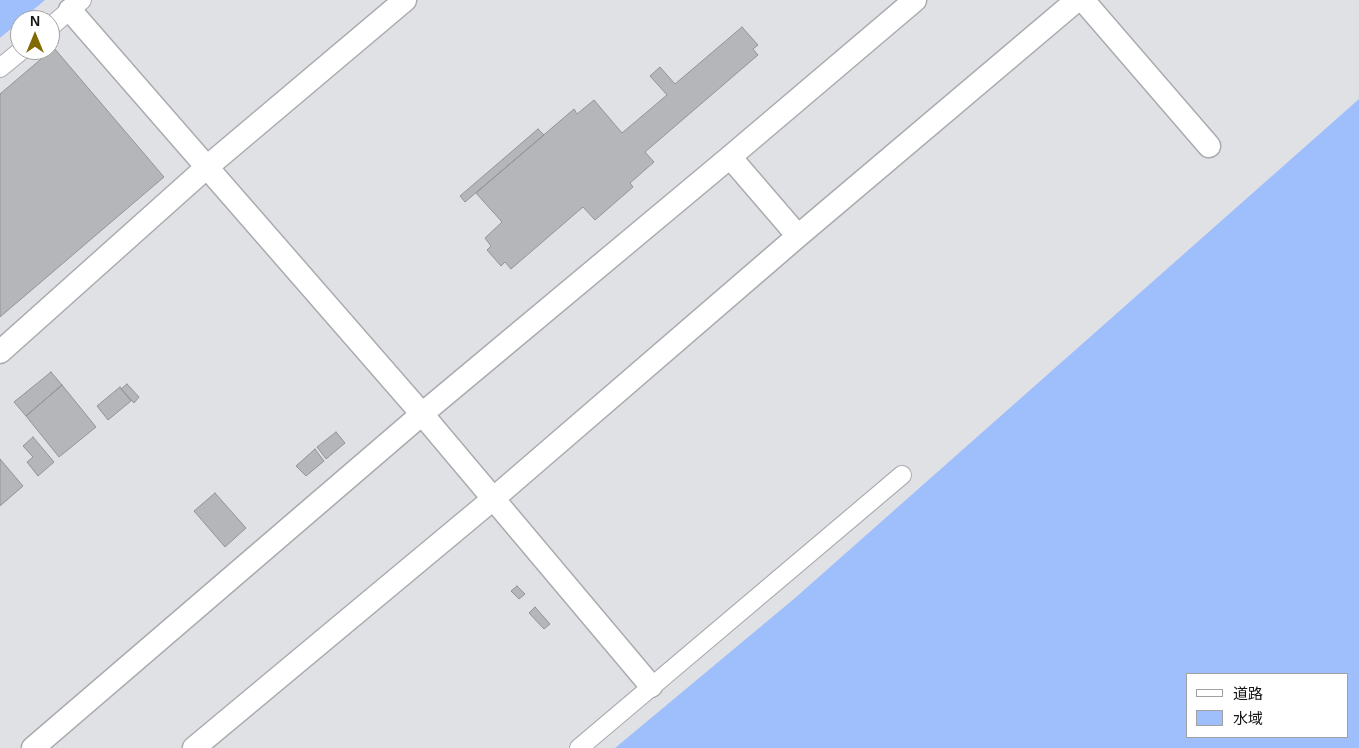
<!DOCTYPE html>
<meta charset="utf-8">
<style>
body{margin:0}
#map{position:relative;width:1359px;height:748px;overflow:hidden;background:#e0e1e5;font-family:Helvetica,"Noto Sans JP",sans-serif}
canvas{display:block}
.legend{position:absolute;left:1186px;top:673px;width:162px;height:65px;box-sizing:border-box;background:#fff;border:1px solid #a1a1a2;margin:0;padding:6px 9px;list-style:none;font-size:15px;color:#151516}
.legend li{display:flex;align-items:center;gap:10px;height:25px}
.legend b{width:25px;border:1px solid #a1a1a2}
.north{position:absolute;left:10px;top:10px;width:50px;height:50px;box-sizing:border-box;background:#fff;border:1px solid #a1a1a2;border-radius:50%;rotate:0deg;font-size:14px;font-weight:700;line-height:20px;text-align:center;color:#151516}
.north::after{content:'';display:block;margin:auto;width:18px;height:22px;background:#816a02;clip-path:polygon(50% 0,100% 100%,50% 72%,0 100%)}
</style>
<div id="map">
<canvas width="1359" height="748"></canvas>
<ul class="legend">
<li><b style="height:6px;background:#fff"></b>道路</li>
<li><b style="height:14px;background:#9fbffc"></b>水域</li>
</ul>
<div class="north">N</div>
</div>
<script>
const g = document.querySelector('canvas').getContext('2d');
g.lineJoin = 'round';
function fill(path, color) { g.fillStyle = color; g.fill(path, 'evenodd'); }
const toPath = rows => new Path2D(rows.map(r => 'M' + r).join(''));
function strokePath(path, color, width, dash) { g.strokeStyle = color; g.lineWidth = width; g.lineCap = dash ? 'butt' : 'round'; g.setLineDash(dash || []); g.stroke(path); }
fill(toPath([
 [0,0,45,0,0,38],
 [1359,99,1359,748,615,748,795,598],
 [1188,674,1348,674,1348,737,1188,737]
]), '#9fbffc');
const building = toPath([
 [742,27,758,45,753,49,758,55,645,152,654,162,630,183,633,187,595,220,583,207,511,269,505,262,501,266,487,250,491,246,485,238,502,222,476,193,574,109,577,114,594,100,622,133,667,95,650,76,660,67,675,84,742,27],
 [54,48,164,177,0,317,0,94,54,48],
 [538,129,544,135,465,202,460,196,538,129],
 [51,372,62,385,26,416,14,402,51,372],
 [127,384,139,397,134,403,121,389,127,384],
 [62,385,96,427,59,457,26,416,62,385],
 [120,387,131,401,108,420,97,406,120,387],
 [336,432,345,443,326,459,317,447,336,432],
 [33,437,54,462,38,476,27,462,33,457,23,446,33,437],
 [315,449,324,461,306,476,296,466,315,449],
 [0,459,23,486,0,506,0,459],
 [215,493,246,528,225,547,194,511,215,493],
 [517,586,525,594,519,599,511,591,517,586],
 [535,607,550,624,544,629,529,613,535,607]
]);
fill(building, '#b5b6b9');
strokePath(building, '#929396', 1);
const minor = toPath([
 [50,27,82,0],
 [0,68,22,50],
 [579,748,902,475]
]);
const tertiary = toPath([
 [1083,0,1209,146],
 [70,10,422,414,651,686],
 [730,157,798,236],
 [0,352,207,167,405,0],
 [33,748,422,414,730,157,915,0],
 [194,748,493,499,798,236,1077,0]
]);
strokePath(minor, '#aaabaf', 20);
strokePath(tertiary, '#aaabaf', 25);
strokePath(minor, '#fff', 18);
strokePath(tertiary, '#fff', 22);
</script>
